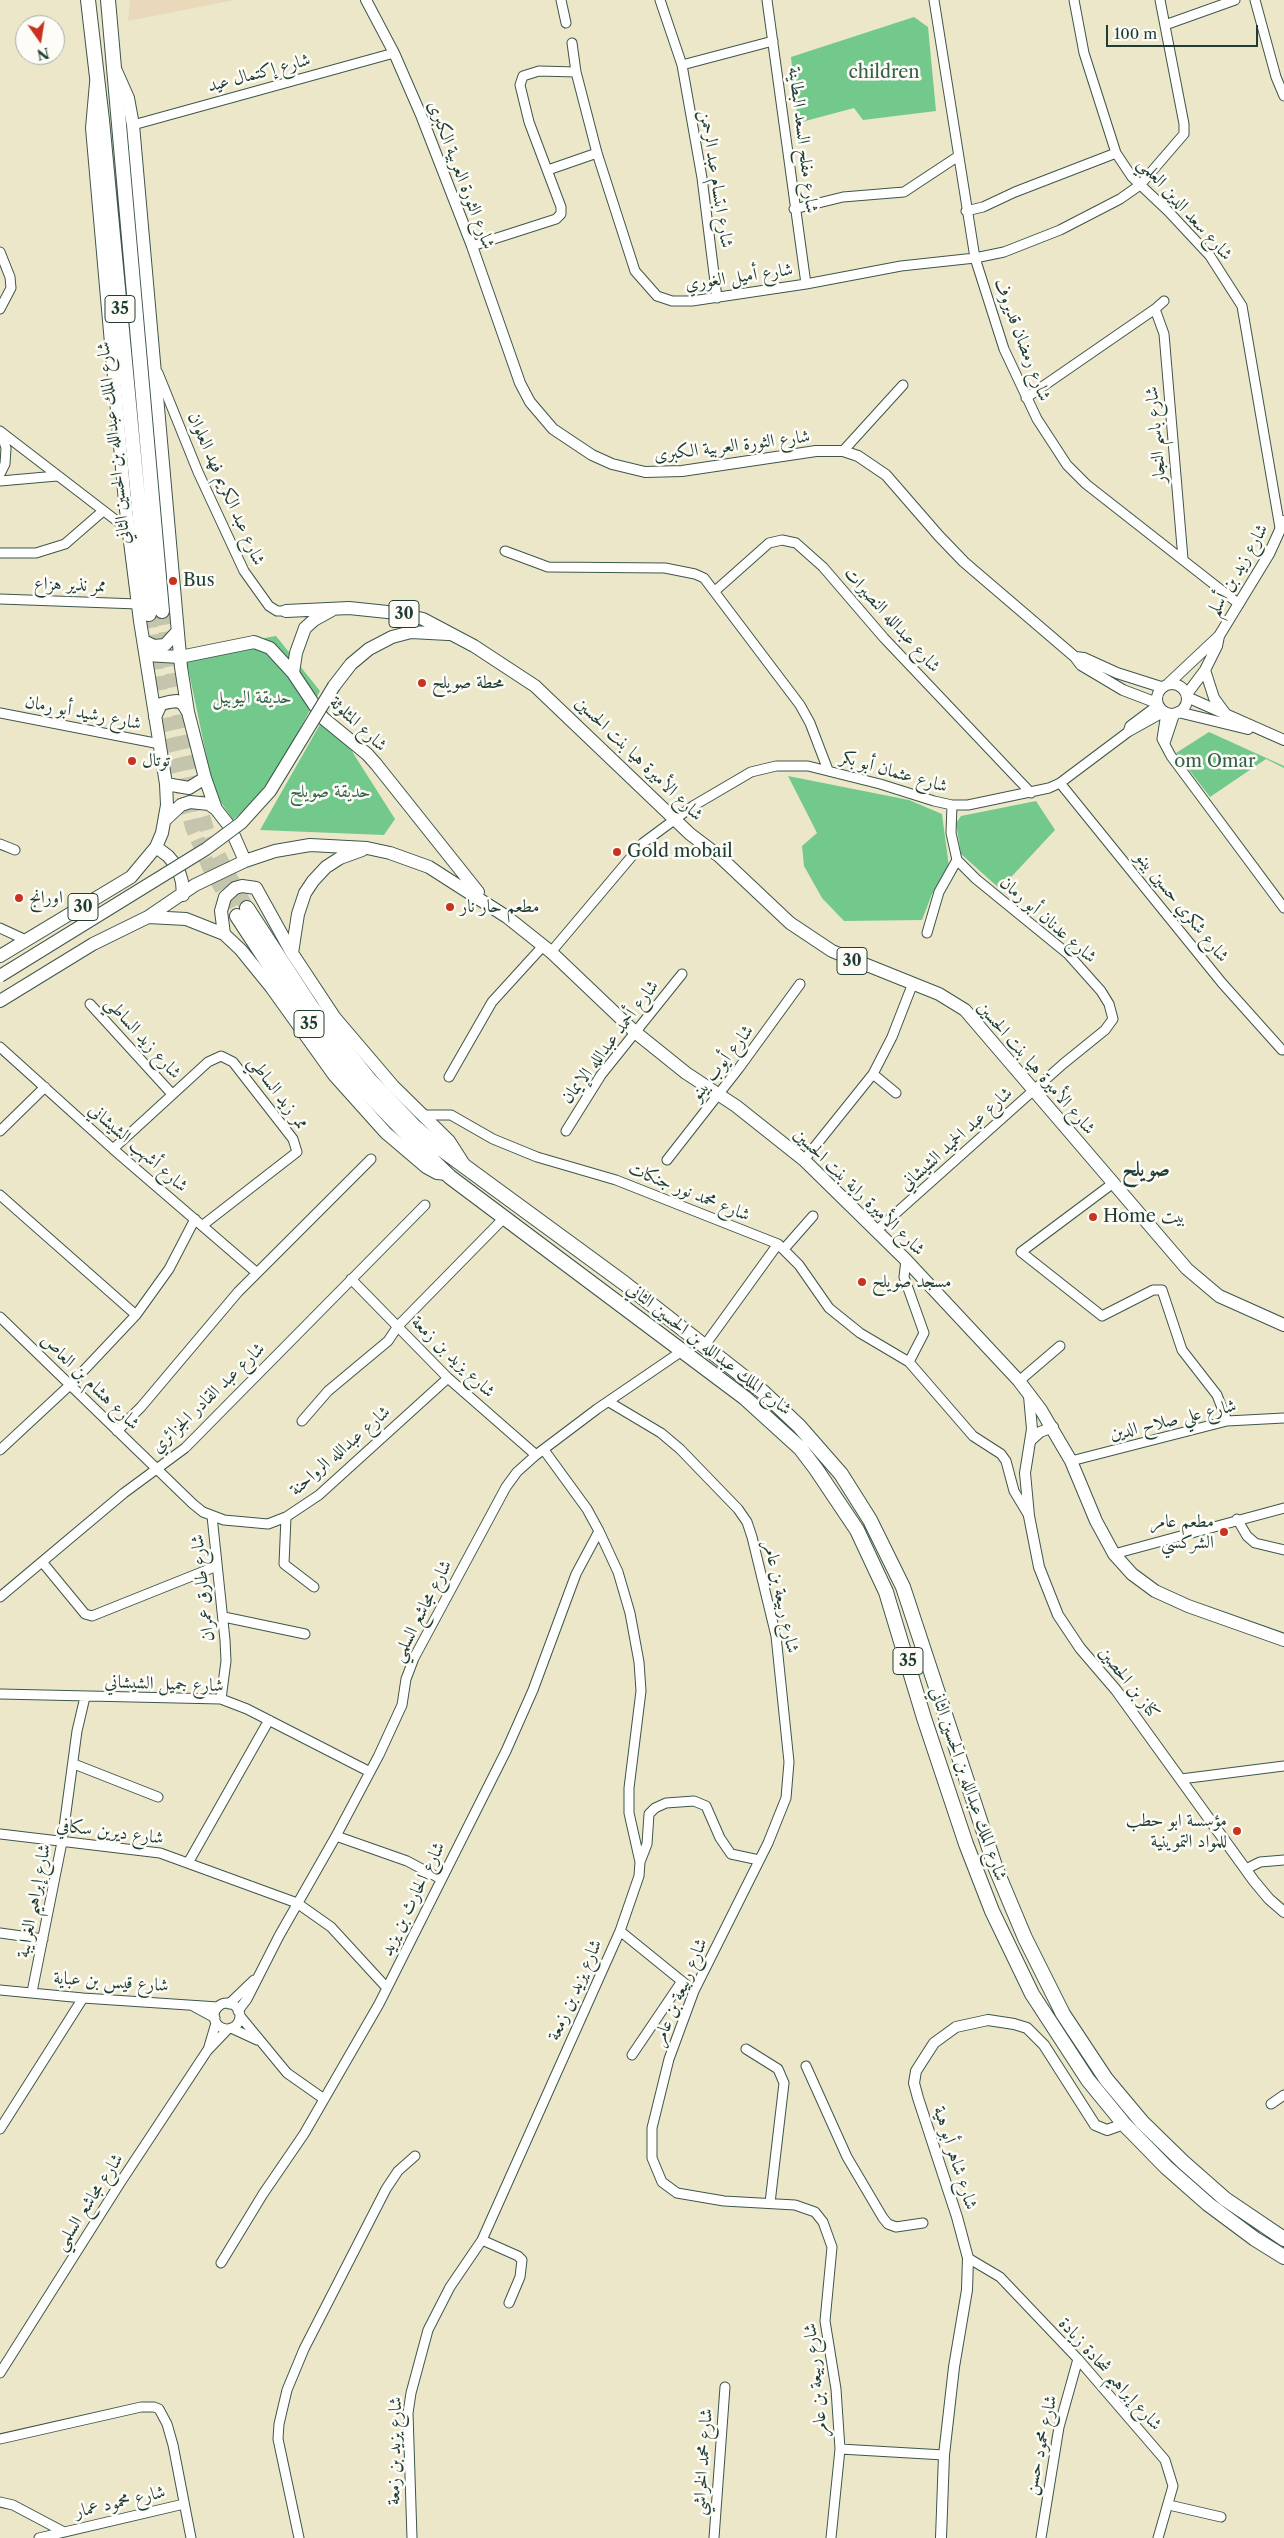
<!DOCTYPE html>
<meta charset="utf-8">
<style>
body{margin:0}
#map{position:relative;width:1284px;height:2538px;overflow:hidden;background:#ede7ca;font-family:"Libre Caslon Text",serif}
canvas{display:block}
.north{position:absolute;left:15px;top:15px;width:50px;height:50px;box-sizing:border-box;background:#fdfcf7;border:1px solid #a4b0a9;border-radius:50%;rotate:167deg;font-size:14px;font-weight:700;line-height:20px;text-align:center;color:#1f3d34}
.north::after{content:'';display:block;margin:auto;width:18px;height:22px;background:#c8321e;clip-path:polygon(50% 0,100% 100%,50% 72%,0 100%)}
.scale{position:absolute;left:1106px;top:25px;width:152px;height:22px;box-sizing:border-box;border:2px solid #1f3d34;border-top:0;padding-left:6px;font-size:15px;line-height:18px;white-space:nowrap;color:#1f3d34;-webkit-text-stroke:4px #fdfcf7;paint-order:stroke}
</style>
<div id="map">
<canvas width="1284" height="2538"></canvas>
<div class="north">N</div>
<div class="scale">100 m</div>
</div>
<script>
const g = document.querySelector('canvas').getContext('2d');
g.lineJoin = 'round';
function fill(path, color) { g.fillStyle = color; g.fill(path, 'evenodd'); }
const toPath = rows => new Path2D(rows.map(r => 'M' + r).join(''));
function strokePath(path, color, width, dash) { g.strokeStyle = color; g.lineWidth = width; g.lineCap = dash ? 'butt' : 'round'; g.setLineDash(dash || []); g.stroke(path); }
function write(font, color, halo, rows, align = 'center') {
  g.font = font + ' "Libre Caslon Text",Amiri,serif'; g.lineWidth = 5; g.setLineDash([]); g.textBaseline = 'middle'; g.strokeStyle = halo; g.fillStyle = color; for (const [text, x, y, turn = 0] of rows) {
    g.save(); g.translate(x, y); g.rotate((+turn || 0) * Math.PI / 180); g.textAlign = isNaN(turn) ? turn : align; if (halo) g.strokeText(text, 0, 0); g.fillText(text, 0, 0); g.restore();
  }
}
fill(toPath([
 [130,0,235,0,128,21]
]), '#e9d9ba');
fill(toPath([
 [914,17,928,27,936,111,863,120,854,108,798,123,791,57],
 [276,636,320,691,280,766,252,803,233,820,214,792,187,663,191,651],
 [327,712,395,819,384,835,260,830],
 [1209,732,1284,766,1284,768,1266,759,1210,797,1176,753],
 [788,776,909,800,942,814,949,867,932,894,922,920,844,921,822,898,804,866,802,846,817,833],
 [1036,801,1055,830,1000,889,961,854,956,823,961,816]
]), '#73c88c');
strokePath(toPath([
 [162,611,180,725,191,777,210,839,247,908],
 [149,614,166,726,192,827,209,867,237,916]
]), '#c4c5ac', 14, [14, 7]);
const minor = toPath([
 [561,0,566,23],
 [660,0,682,65,702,178,717,298],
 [767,0,806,284],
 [934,0,975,258,1004,349,1037,419,1067,465,1086,484,1239,604],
 [1074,0,1084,53,1116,153,1132,177,1168,211,1210,256,1242,306,1280,528],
 [1255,0,1276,77,1284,96],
 [1165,25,1235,0],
 [572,43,576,72,597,153,635,271,657,296,672,301,692,301,806,284,901,266,975,258,1004,252,1060,230,1120,199,1140,185,1184,134,1184,124,1160,0],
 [682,65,773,41],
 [133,125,394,53],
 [548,170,597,153],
 [794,209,843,197,904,192,957,157],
 [966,211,983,207,1015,192,1116,153],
 [472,246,556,219,561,214,561,207,529,122,520,85,523,76,539,71,576,72],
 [0,252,10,277,11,288,0,309],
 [1155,309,1164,334,1183,559],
 [158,373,198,472,244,571,269,606,277,611,286,611],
 [1026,398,1155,309,1164,301],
 [0,431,130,531],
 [843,451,903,385],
 [0,474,5,464,6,448,1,432],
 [0,481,57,476],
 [505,551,548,567,665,568,695,574,704,578,800,705,810,723,828,770],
 [0,553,36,553,65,544,103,511],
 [715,591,769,543,782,540,796,543,823,567,884,638,1031,793],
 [0,599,138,604],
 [0,713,160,744],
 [1166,713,1162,739,1171,756,1284,908],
 [1128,732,1130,726,1158,705],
 [1165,743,1175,713],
 [1060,783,1222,983,1282,1050],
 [0,844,15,850],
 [0,928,26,940],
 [927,933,939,892,957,860],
 [551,952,643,843,693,806,751,772,776,766,808,766,880,784,934,801,952,805,968,805,1049,788,1060,783,1128,732,1164,712],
 [90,1004,172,1094],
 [0,1047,113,1149,257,1273],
 [873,1074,896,1093],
 [449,1077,492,1002,543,946],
 [421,1115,451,1115,493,1139,537,1157,616,1180,778,1244,799,1265,829,1308,860,1333,909,1362,973,1436,1001,1454,1006,1461,1014,1491,1029,1516],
 [0,1131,45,1087],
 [566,1131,601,1075,682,974],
 [113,1149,208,1062,221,1056,233,1062,293,1139,297,1152,203,1225],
 [667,1160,739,1068,800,984],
 [804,1160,873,1074,892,1037,913,983],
 [1112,1184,1021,1252,1102,1316,1153,1290,1162,1290,1182,1350,1217,1395,1227,1421],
 [0,1195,136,1315],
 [876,1231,1063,1064,1105,1030,1113,1019,1109,1004,1101,991,1068,954,976,879,957,860,951,833,952,805],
 [784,1249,813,1216],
 [906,1260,904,1277,924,1333,909,1362],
 [351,1279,448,1378,536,1455],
 [0,1317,193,1504,203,1512,224,1520,268,1524,286,1517,319,1495,448,1378],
 [705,1345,778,1244],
 [1019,1381,1060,1346],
 [609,1402,661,1433,680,1449,738,1509,747,1522,752,1537,776,1636,789,1762,786,1798,768,1843,694,1991,669,2059,652,2128,652,2158,662,2182,677,2193,724,2201,795,2205,815,2212,823,2222,832,2247,825,2321,836,2389,840,2449,831,2538],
 [302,1421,328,1391,388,1341,398,1326,504,1218],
 [117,1431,141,1407,238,1292,371,1159],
 [0,1450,71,1384,136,1315,169,1269,195,1219],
 [1071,1461,1227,1421,1284,1418],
 [212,1516,225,1640,226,1661,221,1699],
 [286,1517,284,1564,314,1587],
 [1237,1519,1247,1536,1255,1543,1284,1550],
 [1114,1554,1284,1508],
 [43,1563,85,1614,92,1616,217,1566],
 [0,1597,124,1493,185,1448,425,1205],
 [224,1617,305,1634],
 [0,1694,221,1699,247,1709,370,1772],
 [74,1764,158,1797],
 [1181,1779,1284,1766],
 [0,1834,160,1853,297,1903,331,1927,387,1988],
 [336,1836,407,1861,441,1879],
 [640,1862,647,1844,649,1814,655,1808,666,1803,694,1801,706,1806,720,1838,731,1854,759,1860],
 [188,1863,269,1720],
 [1246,1869,1260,1862,1284,1860],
 [620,1931,694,1991],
 [0,1933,43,1939],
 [0,1990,83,1998,218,2007],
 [32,1992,62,1842,77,1731,85,1697],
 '214 2016a13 13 0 1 1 26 0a13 13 0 1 1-26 0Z',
 [229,2004,254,1980],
 [193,2006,215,2018],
 [238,2011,247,1999,279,1936,336,1836,379,1755,402,1705,406,1679,414,1658,506,1487,517,1472,536,1455,597,1409,682,1351],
 [240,2016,287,2073,324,2099],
 [231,2028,257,2040],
 [746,2049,778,2069,784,2083,770,2203],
 [208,2050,216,2023],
 [632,2055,682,1981],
 [806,2066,847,2157,883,2218,888,2224,896,2227,923,2223],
 [1271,2104,1284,2095],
 [0,2129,83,1998],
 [482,2240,518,2256,522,2260,520,2277,509,2303],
 [968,2258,1000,2277,1078,2359,1165,2460,1173,2486,1158,2538],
 [221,2263,263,2194,304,2134,379,2004,506,1751,533,1690,576,1574,599,1531],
 [0,2373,120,2183,207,2051,228,2029],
 [0,2439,141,2407,154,2407,159,2409,167,2424,173,2445,191,2538],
 [840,2449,944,2455],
 [0,2502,13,2505,64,2532],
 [1169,2505,1221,2517],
 [39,2538,184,2504],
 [299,2538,278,2439,279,2424,287,2390,304,2349,386,2189,398,2171,415,2156],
 [412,2538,408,2413,411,2393,428,2330,450,2287,482,2240,620,1931,639,1876,640,1862,629,1813,629,1788,641,1691,639,1662,630,1613,618,1572,599,1531,587,1509,544,1450],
 [714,2538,725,2387],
 [1041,2538,1059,2427,1078,2359]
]);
const tertiary = toPath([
 [366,0,394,53,421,115,472,246,520,383,530,402,553,429,592,455,612,464,645,472,682,471,816,451,843,451,858,456,886,475,939,536,964,562,1075,657,1081,665,1123,690,1157,703],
 [1075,657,1084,658,1117,673,1161,687],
 [1205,670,1214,698,1225,713],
 [1169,683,1219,636,1269,554,1284,521],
 '1157 699a15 15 0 1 1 30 0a15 15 0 1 1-30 0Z',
 [1187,694,1205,670,1217,646,1219,636],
 [1187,697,1284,740],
 [1178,712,1248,729],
 [1029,1396,1032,1429,1025,1473,1029,1516,1039,1567,1058,1615,1080,1648,1116,1690,1254,1881,1269,1899,1284,1912],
 [1030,1441,1040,1432,1053,1427],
 [941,2538,944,2455,954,2367,967,2290,968,2258,957,2217,918,2098,914,2083,916,2071,934,2043,956,2027,988,2020,1014,2024,1027,2028,1044,2045,1095,2125,1107,2130,1124,2124]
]);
const primary = toPath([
 [116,71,128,98,133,125,181,667,188,712,205,778,216,809],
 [286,611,349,608,397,613,423,619,474,646,535,686,690,834,719,856,790,923,832,951,939,994,965,1010,1187,1269,1219,1296,1284,1325],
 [144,641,154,646,165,645,176,633],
 [146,655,180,657,254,642,270,648,293,673,323,718,367,754,376,764,478,892],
 [293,673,296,653,305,628,314,620,332,610],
 [334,686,351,664,369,649,392,637,411,632,448,634],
 [155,717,161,704,169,702,177,701,183,704,188,712],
 [166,784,189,788,205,778],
 [156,847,168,856,178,868,182,882,183,895],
 [245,861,275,851,310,845,367,848,390,853,429,867,507,917,551,952,635,1032,686,1073,736,1106,804,1160,906,1260,1019,1381,1041,1410,1071,1461,1096,1521,1114,1554,1132,1574,1155,1591,1188,1606,1284,1640],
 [148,917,186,919,224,934,241,950,271,987,334,1075,386,1133,426,1167,437,1173,447,1174],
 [224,934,221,911,225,897,235,888,242,886,256,888,292,953,335,1018,393,1086,449,1141,465,1166],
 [292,953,298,914,305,893,313,881,326,867,340,858,362,850],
 [0,956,131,877,156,847,162,833,167,805,166,784,140,621,125,502,92,128,96,83],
 [0,1001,93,944,148,917,195,885,245,861,230,827,216,809,209,804,190,802,181,805,166,819]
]);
const trunk = toPath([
 [88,0,102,120,149,614],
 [108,0,162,611],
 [247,908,311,1006,369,1079,414,1126,441,1149,624,1283,763,1392,799,1426,841,1474,870,1520,903,1587,996,1869,1025,1938,1063,2014,1106,2079,1142,2122,1183,2162,1225,2199,1284,2239],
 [237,916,300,1012,329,1051,357,1083,420,1148,450,1177,745,1398,800,1448,816,1469,857,1530,886,1592,924,1718,966,1844,992,1911,1032,1994,1088,2080,1124,2124,1166,2167,1208,2204,1255,2239,1284,2257]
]);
strokePath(minor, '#3e564a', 11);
strokePath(tertiary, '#3e564a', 12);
strokePath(primary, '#3e564a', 14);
strokePath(trunk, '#3e564a', 16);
strokePath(minor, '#fff', 9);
strokePath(tertiary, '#fff', 10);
strokePath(primary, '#fff', 12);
strokePath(trunk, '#fff', 14);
const primaryBridge = toPath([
 [0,976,206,849,241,823,270,791,334,686]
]);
strokePath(primaryBridge, '#3e564a', 14, []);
strokePath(primaryBridge, '#fff', 12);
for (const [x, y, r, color] of [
 [173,581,5,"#c8321e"],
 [422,683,5,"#c8321e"],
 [132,761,5,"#c8321e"],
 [617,852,5,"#c8321e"],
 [19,898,5,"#c8321e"],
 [450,907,5,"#c8321e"],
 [1093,1217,5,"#c8321e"],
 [862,1282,5,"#c8321e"],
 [1224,1532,5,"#c8321e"],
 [1237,1831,5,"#c8321e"]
]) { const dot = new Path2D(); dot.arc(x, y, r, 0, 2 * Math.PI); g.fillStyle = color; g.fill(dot); strokePath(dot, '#fdfcf7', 2); }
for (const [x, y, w] of [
 [120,309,30],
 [404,614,30],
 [83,907,30],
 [852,961,30],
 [309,1024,30],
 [908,1661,30]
]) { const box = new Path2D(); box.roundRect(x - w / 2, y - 13.5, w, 27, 4); g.fillStyle = '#fdfcf7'; g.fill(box); strokePath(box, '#1f3d34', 1); }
write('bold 16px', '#1f3d34', null, [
 ["35",120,309],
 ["30",404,614],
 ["30",83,907],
 ["30",852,961],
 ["35",309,1024],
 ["35",908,1661]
]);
write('18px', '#1f3d34', '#fdfcf7', [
 ["شارع إكتمال عيد",259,73,-15],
 ["شارع مفلح السعد البطاينة",803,140,83],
 ["شارع الثورة العربية الكبرى",461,175,69],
 ["شارع ابتسام عبد الرحمن",716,179,81],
 ["شارع سعد الدين العلمي",1185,209,48],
 ["شارع أميل الغوري",739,277,-8],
 ["شارع رمضان قديروف",1022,340,69],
 ["شارع باسم النجار",1156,435,-95],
 ["شارع الملك عبدالله بن الحسين الثاني",114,443,-96],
 ["شارع الثورة العربية الكبرى",732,446,-7],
 ["شارع عبد الكريم فهد العلوان",226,489,66],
 ["شارع زيد بن أسلم",1238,570,-60],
 ["ممر نذير هزاع",70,585,2],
 ["شارع عبدالله النصيرات",892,620,48],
 ["شارع رشيد أبو رمان",83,713,11],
 ["شارع المثلوثة",358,724,43],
 ["شارع الأميرة هيا بنت الحسين",639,759,44],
 ["شارع عثمان أبو بكر",894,772,16],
 ["شارع شكري حسين بينو",1182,907,51],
 ["شارع عدنان أبو رمان",1048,920,41],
 ["شارع زيد الساطي",143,1038,48],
 ["شارع أحمد عبدالله الإيمان",610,1042,-53],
 ["شارع أيوب بينو",722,1063,-52],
 ["شارع الأميرة هيا بنت الحسين",1036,1068,49],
 ["ممر زيد الساطي",278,1093,53],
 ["شارع عبد الحميد الشيشاني",956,1139,-42],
 ["شارع أشهب الشيشاني",138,1148,41],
 ["شارع محمد نور جنكات",689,1192,22],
 ["شارع الأميرة راية بنت الحسين",859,1192,44],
 ["شارع الملك عبدالله بن الحسين الثاني",709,1349,38],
 ["شارع يزيد بن زمعة",453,1357,44],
 ["شارع هشام بن العاص",90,1382,44],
 ["شارع عبد القادر الجزائري",208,1398,-44],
 ["شارع علي صلاح الدين",1173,1420,-13],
 ["شارع عبدالله الرواحنة",340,1451,-41],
 ["شارع طارق عمران",203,1588,-96],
 ["شارع ربيعة بن عامر",781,1597,78],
 ["شارع مجاشع السلمي",422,1611,-63],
 ["كناز بن الحصين",1129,1683,52],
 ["شارع جميل الشيشاني",164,1684,2],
 ["شارع الملك عبدالله بن الحسين الثاني",968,1784,71],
 ["شارع ديرين سكافي",110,1832,7],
 ["شارع الحارث بن يزيد",413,1899,-64],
 ["شارع إبراهيم الغرايبة",34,1901,-79],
 ["شارع قيس بن عباية",111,1982,4],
 ["شارع يزيد بن زمعة",575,1990,-66],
 ["شارع ربيعة بن عامر",680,1992,-67],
 ["شارع شاهر أبو هية",955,2158,72],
 ["شارع مجاشع السلمي",89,2202,-57],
 ["شارع إبراهيم شحادة زيادة",1110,2374,48],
 ["شارع ربيعة بن عامر",816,2380,-96],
 ["شارع محمود حسن",1041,2445,-78],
 ["شارع يزيد بن زمعة",395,2451,-89],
 ["شارع محمد الخراشي",703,2462,-86],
 ["شارع محمود عمار",120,2502,-13]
]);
write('18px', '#34604a', '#fdfcf7', [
 ["children",884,73],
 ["حديقة اليوبيل",252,698],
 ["om Omar",1215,762],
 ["حديقة صويلح",330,792]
]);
write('18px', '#1f3d34', '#fdfcf7', [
 ["Bus",183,581],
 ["محطة صويلح",432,683],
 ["توتال",142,761],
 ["Gold mobail",627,852],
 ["اورانج",29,898],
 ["مطعم حار نار",460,907],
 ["Home بيت",1103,1217],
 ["مسجد صويلح",872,1282],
 ["مطعم عامر",1214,1522,"right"],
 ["الشركسي",1214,1543,"right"],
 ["مؤسسة ابو حطب",1227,1821,"right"],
 ["للمواد التموينية",1227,1842,"right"]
], 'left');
write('bold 22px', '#1f3d34', '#fdfcf7', [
 ["صويلح",1146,1170]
]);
</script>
